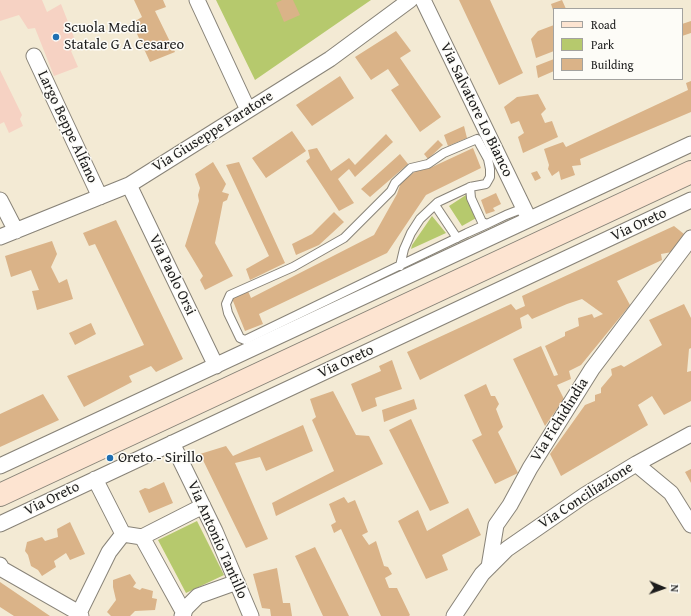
<!DOCTYPE html>
<style>
body{margin:0}
#map{position:relative;width:691px;height:616px;overflow:hidden;background:#f3ead4;font-family:"Gentium Book Plus",serif}
canvas{display:block}
.legend{position:absolute;left:553px;top:8px;width:130px;height:72px;box-sizing:border-box;background:#fdfcf7;border:1px solid #a3a29f;margin:0;padding:5px 7px;list-style:none;font-size:12px;color:#1c1c1c}
.legend li{display:flex;align-items:center;gap:8px;height:20px}
.legend b{width:20px;border:1px solid #a3a29f}
.north{position:absolute;left:643px;top:568px;width:40px;height:40px;-webkit-text-stroke:3px #fdfcf7;paint-order:stroke;rotate:92deg;font-size:11px;font-weight:700;line-height:16px;text-align:center;color:#1c1c1c}
.north::after{content:'';display:block;margin:auto;width:14px;height:18px;background:#1c1c1c;clip-path:polygon(50% 0,100% 100%,50% 72%,0 100%)}
</style>
<div id="map">
<canvas width="691" height="616"></canvas>
<ul class="legend">
<li><b style="height:5px;background:#fde4d1"></b>Road</li>
<li><b style="height:11px;background:#b6c96d"></b>Park</li>
<li><b style="height:11px;background:#dab388"></b>Building</li>
</ul>
<div class="north">N</div>
</div>
<script>
const g = document.querySelector('canvas').getContext('2d');
g.lineJoin = 'round';
function fill(path, color) { g.fillStyle = color; g.fill(path, 'evenodd'); }
const toPath = rows => new Path2D(rows.map(r => 'M' + r).join(''));
function strokePath(path, color, width, dash) { g.strokeStyle = color; g.lineWidth = width; g.lineCap = dash ? 'butt' : 'round'; g.setLineDash(dash || []); g.stroke(path); }
function write(font, color, halo, rows, align = 'center') {
  g.font = font + ' "Gentium Book Plus",serif'; g.lineWidth = 3; g.setLineDash([]); g.textBaseline = 'middle'; g.strokeStyle = halo; g.fillStyle = color; for (const [text, x, y, turn = 0] of rows) {
    g.save(); g.translate(x, y); g.rotate((+turn || 0) * Math.PI / 180); g.textAlign = isNaN(turn) ? turn : align; if (halo) g.strokeText(text, 0, 0); g.fillText(text, 0, 0); g.restore();
  }
}
fill(toPath([
 [0,0,42,0,47,12,61,4,77,45,71,51,78,67,54,76,35,28,28,29,19,15,0,21],
 [0,70,22,115,20,119,23,126,9,133,4,122,0,124]
]), '#f6d2c3');
fill(toPath([
 [216,0,371,0,255,80],
 [466,195,478,217,462,226,449,206],
 [432,216,446,233,411,249,412,245],
 [197,521,224,575,186,593,158,540]
]), '#b6c96d');
fill(toPath([
 [134,0,163,0,166,7,155,11,175,52,150,62,132,23,142,17],
 [282,0,293,0,300,15,284,22,276,3],
 [459,0,490,0,523,73,499,85],
 [562,0,566,9,554,9,554,13,551,4],
 [691,21,691,33,682,36,682,24],
 [554,25,554,51,536,58,531,39,538,31],
 [396,31,411,51,400,58,441,117,420,132,391,90,399,85,388,69,371,80,355,57],
 [554,59,554,71,538,78,536,66],
 [340,76,354,98,312,126,296,105],
 [691,81,691,112,580,159,581,165,572,166,575,175,561,180,559,171,552,176,548,169,549,165,544,149,563,142,566,147,688,90,686,83],
 [538,94,546,109,541,114,545,123,552,121,558,137,523,153,518,137,524,133,519,121,511,124,504,107,517,97],
 [464,126,467,138,448,146,444,135],
 [292,131,306,151,266,178,252,158],
 [386,134,393,142,355,177,349,169,338,179,354,203,339,211,306,161,310,158,308,150,317,148,331,171,349,158,355,165],
 [438,140,443,145,428,159,424,154],
 [473,148,481,168,426,195,387,253,259,314,263,324,245,331,231,296,248,291,251,298,374,235,397,194,401,182,416,171,430,168],
 [400,154,408,164,370,197,361,189],
 [213,162,226,184,222,192,229,194,227,200,223,202,215,243,233,276,205,290,200,280,203,276,185,246,199,201,198,195,200,188,195,174],
 [239,162,285,263,250,280,246,269,269,256,226,165],
 [537,171,541,178,535,181,531,173],
 [496,193,501,204,493,208,495,211,486,214,481,200],
 [334,212,344,222,319,245,296,255,292,244,312,234],
 [116,220,183,359,156,372,151,366,129,376,132,382,84,407,67,376,144,345,95,244,89,246,83,233],
 [674,226,684,234,672,252,661,254,662,260,617,281,630,305,581,365,569,371,571,379,557,385,564,399,545,426,513,359,541,346,554,376,558,375,545,346,565,336,565,332,579,326,578,318,592,314,594,318,603,314,582,299,567,304,532,319,528,314,520,318,522,328,420,380,407,352,511,304,516,310,525,306,522,296],
 [52,241,57,254,51,267,59,283,67,279,73,299,37,310,32,291,39,290,31,270,11,277,5,256],
 [684,304,691,318,691,348,689,349,687,372,691,371,691,401,664,415,652,396,638,405,648,425,561,476,550,454,585,405,595,401,595,395,601,393,601,388,612,375,611,369,621,365,624,367,662,345,649,320],
 [91,323,96,334,75,345,69,333],
 [392,360,402,389,375,398,377,406,362,412,351,384,381,371,379,366],
 [486,384,491,396,495,396,499,404,496,409,503,427,498,432,518,473,495,484,472,440,482,435,464,395],
 [333,391,356,435,369,436,383,464,276,516,272,503,334,471,312,420,316,417,310,399],
 [43,394,59,420,0,447,0,414],
 [414,399,417,409,384,422,382,410],
 [411,419,449,503,430,511,389,430],
 [303,425,313,451,266,471,260,457,235,463,268,539,246,548,200,454,226,446,233,456],
 [691,469,691,483,685,472],
 [164,482,173,503,149,513,139,491,145,488,149,489],
 [344,497,348,503,355,500,368,532,362,535,369,545,376,541,384,566,388,567,392,574,385,578,389,588,397,588,410,615,409,616,381,616,341,529,334,533,331,525,336,522,329,504],
 [468,508,481,535,442,555,448,570,426,579,398,521,418,510,427,531],
 [70,522,85,554,70,560,66,553,54,561,56,567,42,576,38,570,31,566,28,555,25,551,27,542,42,537,45,541,58,537,57,529],
 [315,547,349,616,323,616,295,556],
 [277,568,283,603,290,603,292,616,271,616,270,609,262,608,253,574],
 [130,574,136,583,133,587,140,590,142,588,153,591,152,598,157,599,155,610,135,611,130,616,111,616,107,612,116,600,113,587,113,580],
 [0,582,50,616,14,616,0,607]
]), '#dab388');
const lane = toPath([
 [435,205,457,238],
 [487,224,482,222,471,198,470,187,486,184,490,177,490,169,488,159,477,139,444,153,428,164,411,168,395,183,391,191,344,238,293,267,230,295,226,304,228,313,240,338,245,340,467,233,487,224,506,215,524,208],
 [400,266,404,249,411,233,420,219,438,202,470,187]
]);
const street = toPath([
 [197,0,248,110],
 [423,0,529,219],
 [34,56,100,197],
 [129,185,216,366],
 [0,200,16,231],
 [0,237,129,185,330,59,410,0],
 [172,443,215,531,251,616],
 [636,464,671,493,691,525],
 [0,466,691,144],
 [0,524,691,200],
 [123,534,142,537,184,613],
 [142,537,203,506],
 [0,565,2,569,79,613,81,616],
 [489,567,496,525,510,505,530,468,592,369,691,238],
 [79,613,109,552,123,534,95,479],
 [182,616,186,608,198,596,237,582],
 [454,616,482,574,507,549,585,495,636,464,691,434]
]);
const secondary = toPath([
 [0,495,691,172]
]);
strokePath(lane, '#888378', 10);
strokePath(street, '#888378', 17);
strokePath(secondary, '#888378', 24);
strokePath(lane, '#fff', 8);
strokePath(street, '#fff', 15);
strokePath(secondary, '#fde4d1', 22);
for (const [x, y, r, color] of [
 [56,37,4,"#1f6fb2"],
 [110,458,4,"#1f6fb2"]
]) { const dot = new Path2D(); dot.arc(x, y, r, 0, 2 * Math.PI); g.fillStyle = color; g.fill(dot); strokePath(dot, '#fdfcf7', 1.5); }
write('15px', '#1c1c1c', '#fdfcf7', [
 ["Scuola Media",64,28],
 ["Statale G A Cesareo",64,45],
 ["Oreto - Sirillo",118,458]
], 'left');
write('15px', '#1c1c1c', '#fdfcf7', [
 ["Via Salvatore Lo Bianco",476,110,64],
 ["Largo Beppe Alfano",67,127,65],
 ["Via Giuseppe Paratore",213,132,-32],
 ["Via Oreto",639,225,-25],
 ["Via Paolo Orsi",172,275,64],
 ["Via Oreto",346,362,-25],
 ["Via Fichidindia",560,420,-58],
 ["Via Conciliazione",586,496,-33],
 ["Via Oreto",52,499,-26],
 ["Via Antonio Tantillo",217,540,66]
]);
</script>
